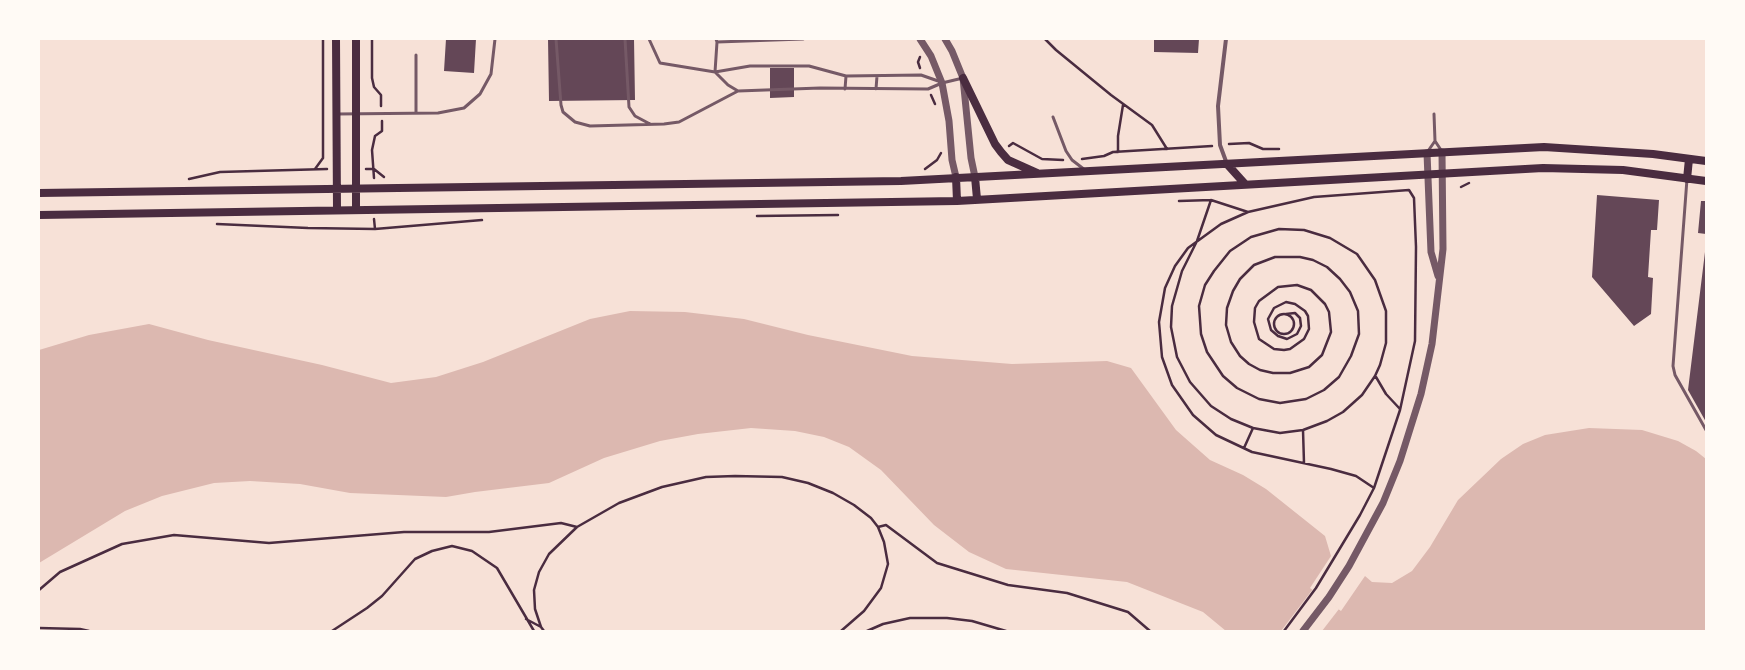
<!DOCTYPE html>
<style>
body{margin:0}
#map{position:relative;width:1745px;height:670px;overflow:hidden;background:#f7e1d7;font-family:"Titillium Web",sans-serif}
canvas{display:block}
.frame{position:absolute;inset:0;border:40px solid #fffaf5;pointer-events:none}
</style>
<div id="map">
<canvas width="1745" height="670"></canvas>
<div class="frame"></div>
</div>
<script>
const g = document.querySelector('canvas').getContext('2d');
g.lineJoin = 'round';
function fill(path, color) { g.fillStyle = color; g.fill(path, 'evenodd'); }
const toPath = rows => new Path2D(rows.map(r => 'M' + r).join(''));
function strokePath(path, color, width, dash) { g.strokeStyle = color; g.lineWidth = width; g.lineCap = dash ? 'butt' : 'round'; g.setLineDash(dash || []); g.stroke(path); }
fill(toPath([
 [630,311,685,312,744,319,808,335,912,356,1012,364,1107,361,1131,368,1176,430,1210,460,1243,475,1266,489,1325,536,1331,556,1310,588,1341,611,1365,576,1372,582,1392,583,1412,571,1430,547,1458,500,1501,459,1523,444,1545,435,1589,428,1642,430,1678,441,1696,451,1706,459,1706,631,1226,631,1203,612,1127,582,1006,569,969,552,934,525,881,470,849,447,824,437,795,431,751,428,698,434,660,441,604,458,549,483,475,492,446,497,350,493,300,484,250,481,214,483,162,496,125,511,39,563,39,350,89,335,149,324,208,340,322,365,391,383,436,377,483,362,590,319]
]), '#dcb8b0');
fill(toPath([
 [1313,589,1339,609,1322,631,1281,631]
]), '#f7e1d7');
fill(toPath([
 [446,39,476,39,474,73,444,71],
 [548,39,634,39,635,100,549,101],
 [1154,39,1199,39,1198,53,1154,52],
 [770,68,794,68,794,97,770,98],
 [1597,195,1659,200,1657,230,1651,230,1648,277,1653,278,1651,314,1634,326,1592,277],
 [1701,201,1706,201,1706,234,1698,233],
 [1705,252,1706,252,1706,422,1688,390]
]), '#644757');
strokePath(toPath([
 [372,39,372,78,374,87,381,95,381,106],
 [1045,39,1056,50,1111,95,1152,125,1167,149],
 [920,57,918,62,920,68],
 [931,95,935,104],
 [1229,144,1249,143,1263,149,1279,149],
 [1009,146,1013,143,1042,159,1063,160],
 [1118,152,1118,136,1123,105],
 [1082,159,1104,156,1113,152,1212,146],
 [315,169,323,158,323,39],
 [366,169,374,169,384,177],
 [925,169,937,160,941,153],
 [374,178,372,150,375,136,382,131,382,121],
 [189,179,220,172,327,169],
 [1461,187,1469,183],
 [1211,200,1197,241,1182,271,1172,306,1171,327,1177,357,1190,382,1211,406,1231,419,1253,428,1280,433,1303,430,1327,421,1343,412,1362,395,1375,376,1380,365,1386,343,1386,311,1375,280,1357,254,1330,238,1304,230,1279,229,1251,237,1230,251,1214,271,1205,285,1199,306,1201,334,1207,352,1223,376,1237,388,1259,399,1280,403,1306,399,1324,390,1339,377,1351,356,1359,334,1358,311,1350,292,1340,279,1327,267,1313,260,1300,257,1275,257,1254,265,1240,279,1233,291,1227,308,1226,325,1231,342,1240,356,1249,364,1260,370,1273,373,1290,373,1309,367,1322,355,1331,332,1329,312,1325,304,1311,290,1297,285,1278,287,1259,301,1255,308,1254,322,1259,339,1274,349,1284,350,1290,349,1304,339,1309,329,1308,316,1305,311,1295,304,1286,302,1274,308,1268,319,1271,330,1278,336,1287,339,1297,334,1301,326,1300,318,1295,313,1286,314],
 [1179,201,1211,200,1248,212,1314,197,1409,190,1414,198,1416,247,1415,341,1400,410,1374,488,1360,515,1316,588,1284,631],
 [1248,212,1221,224,1188,248,1175,266,1165,288,1159,322,1162,357,1172,385,1193,415,1216,435,1252,452,1331,469,1356,476,1374,488],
 [757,216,838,215],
 [374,219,375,229],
 [217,224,308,228,375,229,482,220],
 '1274 324a10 10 0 1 1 20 0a10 10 0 1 1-20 0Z',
 [1376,377,1386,394,1400,409],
 [1303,430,1304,463],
 [1244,448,1253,428],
 [878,527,886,525,937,563,1008,585,1067,593,1128,612,1150,631],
 [39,590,60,572,122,544,174,535,269,543,404,532,489,532,561,523,577,527],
 [526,619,541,627,544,631],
 [541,627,535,609,534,590,539,572,549,554,577,527,619,503,662,487,706,477,735,476,782,477,808,483,833,493,854,505,871,518,878,527,884,542,888,564,881,588,864,611,841,631],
 [39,628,80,629,89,631],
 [332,631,367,608,382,596,415,559,432,551,452,546,472,551,497,568,534,631],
 [867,631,883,624,910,618,947,618,972,621,1006,631]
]), '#4a2c40', 2.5);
strokePath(toPath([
 [556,39,561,105,563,112,575,122,590,126,664,124,679,122,738,91,820,88,928,89,942,83,963,78],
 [625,39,629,107,635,116,650,124],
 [649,39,660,63,715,72,750,66,809,66,846,76,921,75,941,82],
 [716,39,717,42,715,72,728,85,738,91],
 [717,42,803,39],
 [416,55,416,113],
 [845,89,846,76],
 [876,89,877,76],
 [337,114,438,113,464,108,480,94,491,74,495,39],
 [1434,114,1435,141,1441,150],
 [1053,117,1066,151,1072,160,1085,170],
 [1428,151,1435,141],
 [1687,179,1673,366,1675,375,1706,430]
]), '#755966', 3);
strokePath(toPath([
 [1226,39,1218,106,1220,145,1227,164]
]), '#755966', 4);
strokePath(toPath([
 [920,39,931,56,942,83,949,121,952,160,956,177],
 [945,39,952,51,963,78,971,158,975,177],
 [1427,153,1431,252,1438,276],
 [1303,631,1329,597,1349,566,1383,503,1400,461,1421,394,1432,344,1443,249,1442,152]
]), '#755966', 7);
strokePath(toPath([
 [336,39,337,210],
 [963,78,995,144,1001,152,1008,160,1037,173],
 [1227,164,1245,184],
 [956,177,957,201],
 [975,177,977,199],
 [1687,179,1689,159],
 [39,193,901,181,1544,147,1653,154,1706,161],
 [356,210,356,39],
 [39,215,957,201,1543,168,1623,170,1706,181]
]), '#4a2c40', 8);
</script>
